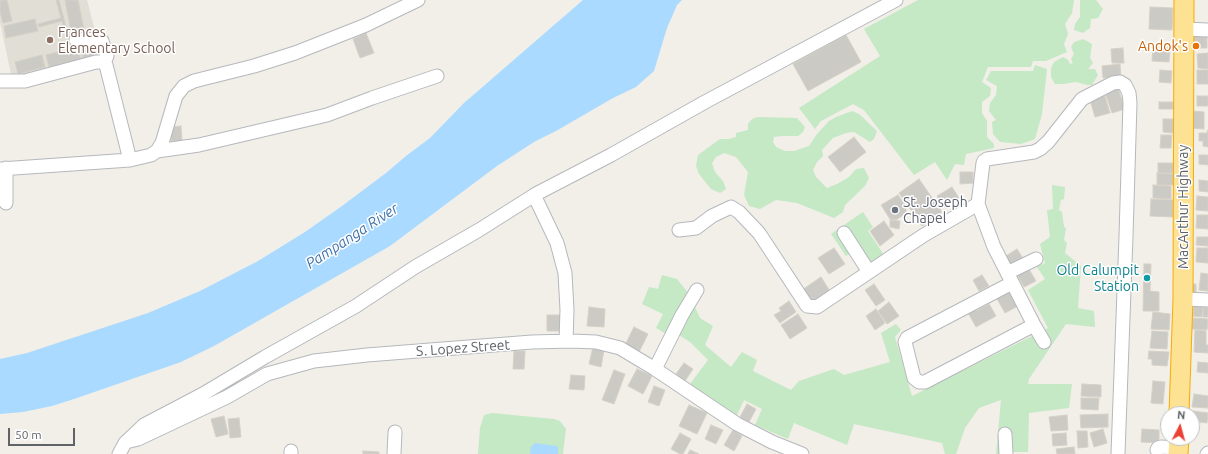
<!DOCTYPE html>
<style>
body{margin:0}
#map{position:relative;width:1208px;height:454px;overflow:hidden;background:#f1efe8;font-family:Ubuntu,sans-serif}
canvas{display:block}
.north{position:absolute;left:1160px;top:406px;width:40px;height:40px;box-sizing:border-box;background:#fff;border:1px solid #bfc1c3;border-radius:50%;rotate:6deg;font-size:11px;font-weight:700;line-height:16px;text-align:center;color:#5f6368}
.north::after{content:'';display:block;margin:auto;width:14px;height:18px;background:#ea4335;clip-path:polygon(50% 0,100% 100%,50% 72%,0 100%)}
.scale{position:absolute;left:8px;top:428px;width:67px;height:18px;box-sizing:border-box;border:2px solid #5f6368;border-top:0;padding-left:5px;font-size:12px;line-height:14px;white-space:nowrap;color:#5f6368;-webkit-text-stroke:3px #fff;paint-order:stroke}
</style>
<div id="map">
<canvas width="1208" height="454"></canvas>
<div class="north">N</div>
<div class="scale">50 m</div>
</div>
<script>
const g = document.querySelector('canvas').getContext('2d');
g.lineJoin = 'round';
function fill(path, color) { g.fillStyle = color; g.fill(path, 'evenodd'); }
const toPath = rows => new Path2D(rows.map(r => 'M' + r).join(''));
function strokePath(path, color, width, dash) { g.strokeStyle = color; g.lineWidth = width; g.lineCap = dash ? 'butt' : 'round'; g.setLineDash(dash || []); g.stroke(path); }
function write(font, color, halo, rows, align = 'center') {
  g.font = font + ' Ubuntu,sans-serif'; g.lineWidth = 3; g.setLineDash([]); g.textBaseline = 'middle'; g.strokeStyle = halo; g.fillStyle = color; for (const [text, x, y, turn = 0] of rows) {
    g.save(); g.translate(x, y); g.rotate((+turn || 0) * Math.PI / 180); g.textAlign = isNaN(turn) ? turn : align; if (halo) g.strokeText(text, 0, 0); g.fillText(text, 0, 0); g.restore();
  }
}
fill(toPath([
 [0,0,87,0,102,58,12,79,0,22]
]), '#e1ded6');
fill(toPath([
 [918,0,1074,0,1072,13,1065,24,1068,34,1064,44,1067,52,1046,61,1033,61,1031,67,988,67,982,82,991,88,990,96,982,102,982,113,987,121,987,137,994,144,994,148,966,154,964,165,955,164,947,180,935,162,914,175,864,110,853,104,821,121,815,129,799,108,880,56,864,29],
 [1080,0,1096,0,1103,9,1098,18,1091,19,1090,28,1083,33,1074,30,1075,24,1080,17],
 [1083,39,1092,44,1090,58,1093,63,1088,69,1095,69,1098,75,1092,85,1087,85,1076,82,1063,84,1055,84,1051,77,1051,68,1054,62,1063,57,1068,60,1070,64,1073,63,1071,59,1074,54,1071,47,1074,42],
 [1035,65,1047,69,1042,114,1035,139,1021,144,1000,142,993,134,992,122,996,120,989,111,990,103,996,95,997,86,986,80,991,71,1033,71],
 [852,111,859,114,877,131,874,139,870,142,854,132,846,133,833,138,822,150,823,156,817,162,813,170,816,177,827,188,837,184,849,177,856,169,864,168,869,178,865,186,845,205,843,212,834,218,797,203,776,200,760,209,749,206,744,195,748,172,736,157,724,153,716,157,712,163,715,172,723,181,726,189,720,193,711,189,699,174,696,166,698,155,720,139,729,139,736,137,736,133,748,130,748,124,752,119,758,117,797,118,805,127,803,132,798,136,782,136,774,137,773,142,776,147,785,151,794,151,809,146,817,134,829,121,836,117],
 [1052,185,1065,187,1064,199,1061,200,1059,210,1062,212,1064,227,1066,228,1064,240,1067,243,1065,253,1081,266,1078,308,1094,311,1095,327,1066,324,1029,379,1028,384,1072,384,1069,408,1029,413,1028,452,1013,452,1012,454,996,454,1001,400,979,408,965,428,956,454,945,454,942,443,854,424,847,445,794,423,788,439,755,425,762,409,744,400,737,415,690,384,708,360,690,342,674,332,670,336,656,328,663,314,642,304,649,287,658,289,662,275,677,279,689,294,700,318,713,326,705,345,731,367,742,352,757,360,753,371,791,390,799,381,834,369,844,375,890,362,881,333,896,324,901,330,895,337,912,396,1048,328,1028,290,1045,279,1037,267,1045,263,1040,244,1050,237,1047,210,1053,209],
 [863,212,873,227,868,231,884,255,868,266,857,249,846,256,831,234],
 [492,413,554,419,560,421,566,429,563,454,478,454,480,428,484,415]
]), '#c5e8c5');
fill(toPath([
 [583,0,682,0,677,5,667,28,654,71,636,87,613,98,556,131,534,142,497,166,390,246,214,346,181,362,77,398,52,406,23,412,0,414,0,359,27,353,148,313,200,291,258,261,305,232,342,206,386,173,406,156,430,138,464,103],
 [535,443,557,446,558,448,558,454,530,454,531,447]
]), '#aadaff');
const building = toPath([
 [0,0,7,0,12,21,3,23,0,12,0,0],
 [56,0,59,0,68,35,66,36,62,21,39,27,38,24,61,18,56,0],
 [65,0,78,0,85,34,72,37,65,0],
 [1150,7,1173,8,1172,30,1149,29,1150,7],
 [35,19,38,31,6,38,4,26,35,19],
 [366,33,374,53,360,58,353,39,366,33],
 [846,35,861,62,808,91,793,64,846,35],
 [1194,35,1207,36,1207,48,1193,48,1194,35],
 [95,43,98,56,83,59,80,46,95,43],
 [77,47,81,59,49,67,46,55,77,47],
 [1153,47,1170,48,1169,62,1152,61,1153,47],
 [1123,48,1124,63,1112,63,1111,49,1123,48],
 [1208,53,1208,69,1198,68,1197,54,1208,53],
 [42,55,45,67,18,74,15,62,42,55],
 [1120,64,1121,77,1103,78,1102,66,1120,64],
 [1160,70,1172,71,1171,83,1159,82,1160,70],
 [1197,70,1208,70,1208,84,1197,84,1197,70],
 [1118,88,1125,109,1112,113,1105,92,1118,88],
 [1105,96,1110,113,1095,117,1090,100,1105,96],
 [1197,96,1208,96,1208,106,1197,106,1197,96],
 [1159,102,1173,102,1173,109,1159,109,1159,102],
 [1192,111,1204,112,1204,129,1191,128,1192,111],
 [1163,119,1174,119,1173,133,1163,132,1163,119],
 [181,126,182,141,171,141,172,127,181,126],
 [1208,130,1208,147,1203,146,1203,141,1199,141,1199,133,1207,133,1208,130],
 [1161,135,1172,135,1171,148,1160,148,1161,135],
 [854,137,866,152,840,172,828,157,854,137],
 [1199,155,1208,155,1208,165,1199,164,1199,155],
 [1158,163,1176,163,1176,173,1158,173,1158,163],
 [960,172,973,172,973,183,960,184,960,172],
 [1157,173,1176,174,1176,185,1157,185,1157,173],
 [919,179,942,212,922,226,899,193,919,179],
 [1199,180,1208,181,1208,192,1199,191,1199,180],
 [1153,185,1171,186,1171,199,1153,198,1153,185],
 [952,187,959,198,945,208,937,196,952,187],
 [898,195,906,206,906,213,896,220,890,219,881,205,898,195],
 [1197,196,1208,197,1208,211,1196,210,1197,196],
 [1151,199,1173,200,1173,217,1150,216,1151,199],
 [1197,215,1208,215,1208,229,1196,228,1197,215],
 [890,220,900,221,899,229,890,227,890,220],
 [884,221,894,235,880,246,870,231,884,221],
 [1197,237,1208,237,1208,246,1196,245,1197,237],
 [834,248,845,264,829,274,818,258,834,248],
 [1197,248,1208,248,1208,263,1196,262,1197,248],
 [1017,249,1024,260,1012,267,1006,256,1017,249],
 [1144,264,1151,264,1150,291,1159,292,1159,311,1143,311,1144,264],
 [1027,266,1036,281,1024,287,1016,273,1027,266],
 [1201,273,1208,274,1208,291,1199,290,1201,273],
 [982,275,989,286,979,291,973,280,982,275],
 [821,277,830,291,811,304,802,290,821,277],
 [874,284,885,300,876,306,865,290,874,284],
 [1187,284,1196,284,1196,293,1187,293,1187,284],
 [1009,289,1018,306,1005,313,996,297,1009,289],
 [789,301,796,312,780,323,774,315,781,311,779,308,789,301],
 [889,302,899,316,887,324,878,311,889,302],
 [989,304,996,316,976,327,967,311,974,307,976,311,989,304],
 [1194,305,1203,305,1202,317,1193,316,1194,305],
 [589,307,605,309,604,327,587,326,589,307],
 [1203,307,1208,308,1208,317,1203,317,1203,307],
 [876,309,885,323,875,330,866,316,876,309],
 [1153,312,1170,314,1169,330,1151,329,1153,312],
 [798,314,807,328,790,339,781,325,798,314],
 [547,315,560,315,560,331,547,331,547,315],
 [1193,318,1208,319,1207,330,1192,329,1193,318],
 [634,327,648,334,639,352,625,345,634,327],
 [1195,330,1206,331,1206,345,1208,345,1208,353,1194,352,1195,330],
 [1152,331,1168,332,1167,349,1150,348,1152,331],
 [593,347,604,350,601,367,589,364,593,347],
 [514,351,525,351,524,369,513,369,514,351],
 [1149,351,1169,352,1167,366,1152,365,1152,359,1148,359,1149,351],
 [1198,362,1208,363,1208,373,1197,372,1198,362],
 [684,363,693,369,685,381,676,374,684,363],
 [637,369,652,376,643,394,628,386,637,369],
 [614,370,625,374,614,404,602,400,614,370],
 [571,375,585,376,584,390,569,389,571,375],
 [1153,381,1165,382,1163,404,1151,403,1153,381],
 [1082,384,1101,385,1101,397,1081,396,1082,384],
 [654,386,665,390,659,406,648,402,654,386],
 [1194,394,1208,396,1208,408,1192,407,1194,394],
 [1081,398,1099,398,1098,410,1081,409,1081,398],
 [747,404,756,409,749,422,740,417,747,404],
 [689,405,707,413,697,434,679,426,689,405],
 [1193,411,1208,413,1207,423,1192,421,1193,411],
 [1108,414,1108,427,1081,428,1080,415,1108,414],
 [1067,415,1068,430,1051,431,1049,417,1067,415],
 [224,416,228,434,216,437,211,419,224,416],
 [239,418,241,437,230,438,228,419,239,418],
 [711,425,723,430,716,444,705,439,711,425],
 [1103,429,1107,443,1094,447,1090,433,1103,429],
 [1142,429,1159,430,1159,443,1141,442,1142,429],
 [733,430,742,436,734,451,724,445,733,430],
 [1077,431,1087,431,1088,447,1078,448,1077,431],
 [680,433,691,439,683,454,680,454,671,449,680,433],
 [1066,433,1067,445,1053,446,1052,434,1066,433],
 [1074,447,1075,454,1057,454,1056,449,1074,447],
 [690,450,699,454,688,454,690,450],
 [363,451,379,452,379,454,363,454,363,451]
]);
fill(building, '#cccac5');
strokePath(building, '#d6d1c6', 1);
const minor = toPath([
 [1184,29,1208,30],
 [76,40,100,39,102,41,107,56,104,63],
 [0,81,25,81,96,62,102,62,106,65,130,160],
 [157,151,162,143,176,96,184,86,194,81,254,66,295,53,366,25,418,0],
 [0,169,130,160,151,155,157,151,199,145,327,115,372,98,437,76],
 [534,195,557,243,565,273,567,310,566,341],
 [6,203,6,168],
 [978,204,994,247,1034,325,1044,342],
 [679,230,696,228,712,216,731,207,739,212,759,233,807,306,817,307,924,235,978,204,983,163,984,161,987,159,1034,152,1040,149,1048,142,1082,99,1113,83,1120,82,1125,85,1129,93,1130,103,1126,236,1118,454],
 [844,233,869,272],
 [1007,273,1036,259],
 [1012,283,907,338,905,342,914,378,919,382,925,382,1034,325],
 [1183,299,1208,300],
 [655,369,682,315,697,290],
 [1005,434,1006,454],
 [130,441,138,439,227,397,267,374,314,361,367,355,532,342,571,341,596,342,620,348,655,369,737,424,772,442,802,454],
 [1157,450,1158,448,1161,447,1178,448],
 [119,454,125,443,144,425,203,394,265,357,356,306,415,267,479,230,536,194,611,155,705,102,896,0],
 [291,454,291,451],
 [394,454,395,432],
 [1207,454,1208,453]
]);
const highway = toPath([
 [1179,414,1183,299,1184,0],
 [1178,454,1179,438]
]);
strokePath(minor, '#b5b8bc', 15);
strokePath(highway, '#f9ab00', 21);
strokePath(minor, '#fff', 13);
strokePath(highway, '#fde293', 19);
for (const [x, y, r, color] of [
 [50,40,4,"#8d6e63"],
 [1196,46,4,"#e8710a"],
 [895,210,4,"#6b7280"],
 [1147,278,4,"#0f9aa8"]
]) { const dot = new Path2D(); dot.arc(x, y, r, 0, 2 * Math.PI); g.fillStyle = color; g.fill(dot); strokePath(dot, '#fff', 1.5); }
write('14px', '#785e54', '#fff', [
 ["Frances",58,32],
 ["Elementary School",58,48]
], 'left');
write('14px', '#c56008', '#fff', [
 ["Andok's",1188,46]
], 'right');
write('14px', '#5b616d', '#fff', [
 ["St. Joseph",903,202],
 ["Chapel",903,218]
], 'left');
write('14px', '#5f6368', '#fff', [
 ["MacArthur Highway",1183,207,-90],
 ["S. Lopez Street",463,348,-4]
]);
write('14px', '#0d838f', '#fff', [
 ["Old Calumpit",1139,270],
 ["Station",1139,286]
], 'right');
write('italic 15px', '#4174aa', '#fff', [
 ["Pampanga River",352,236,-33]
]);
</script>
